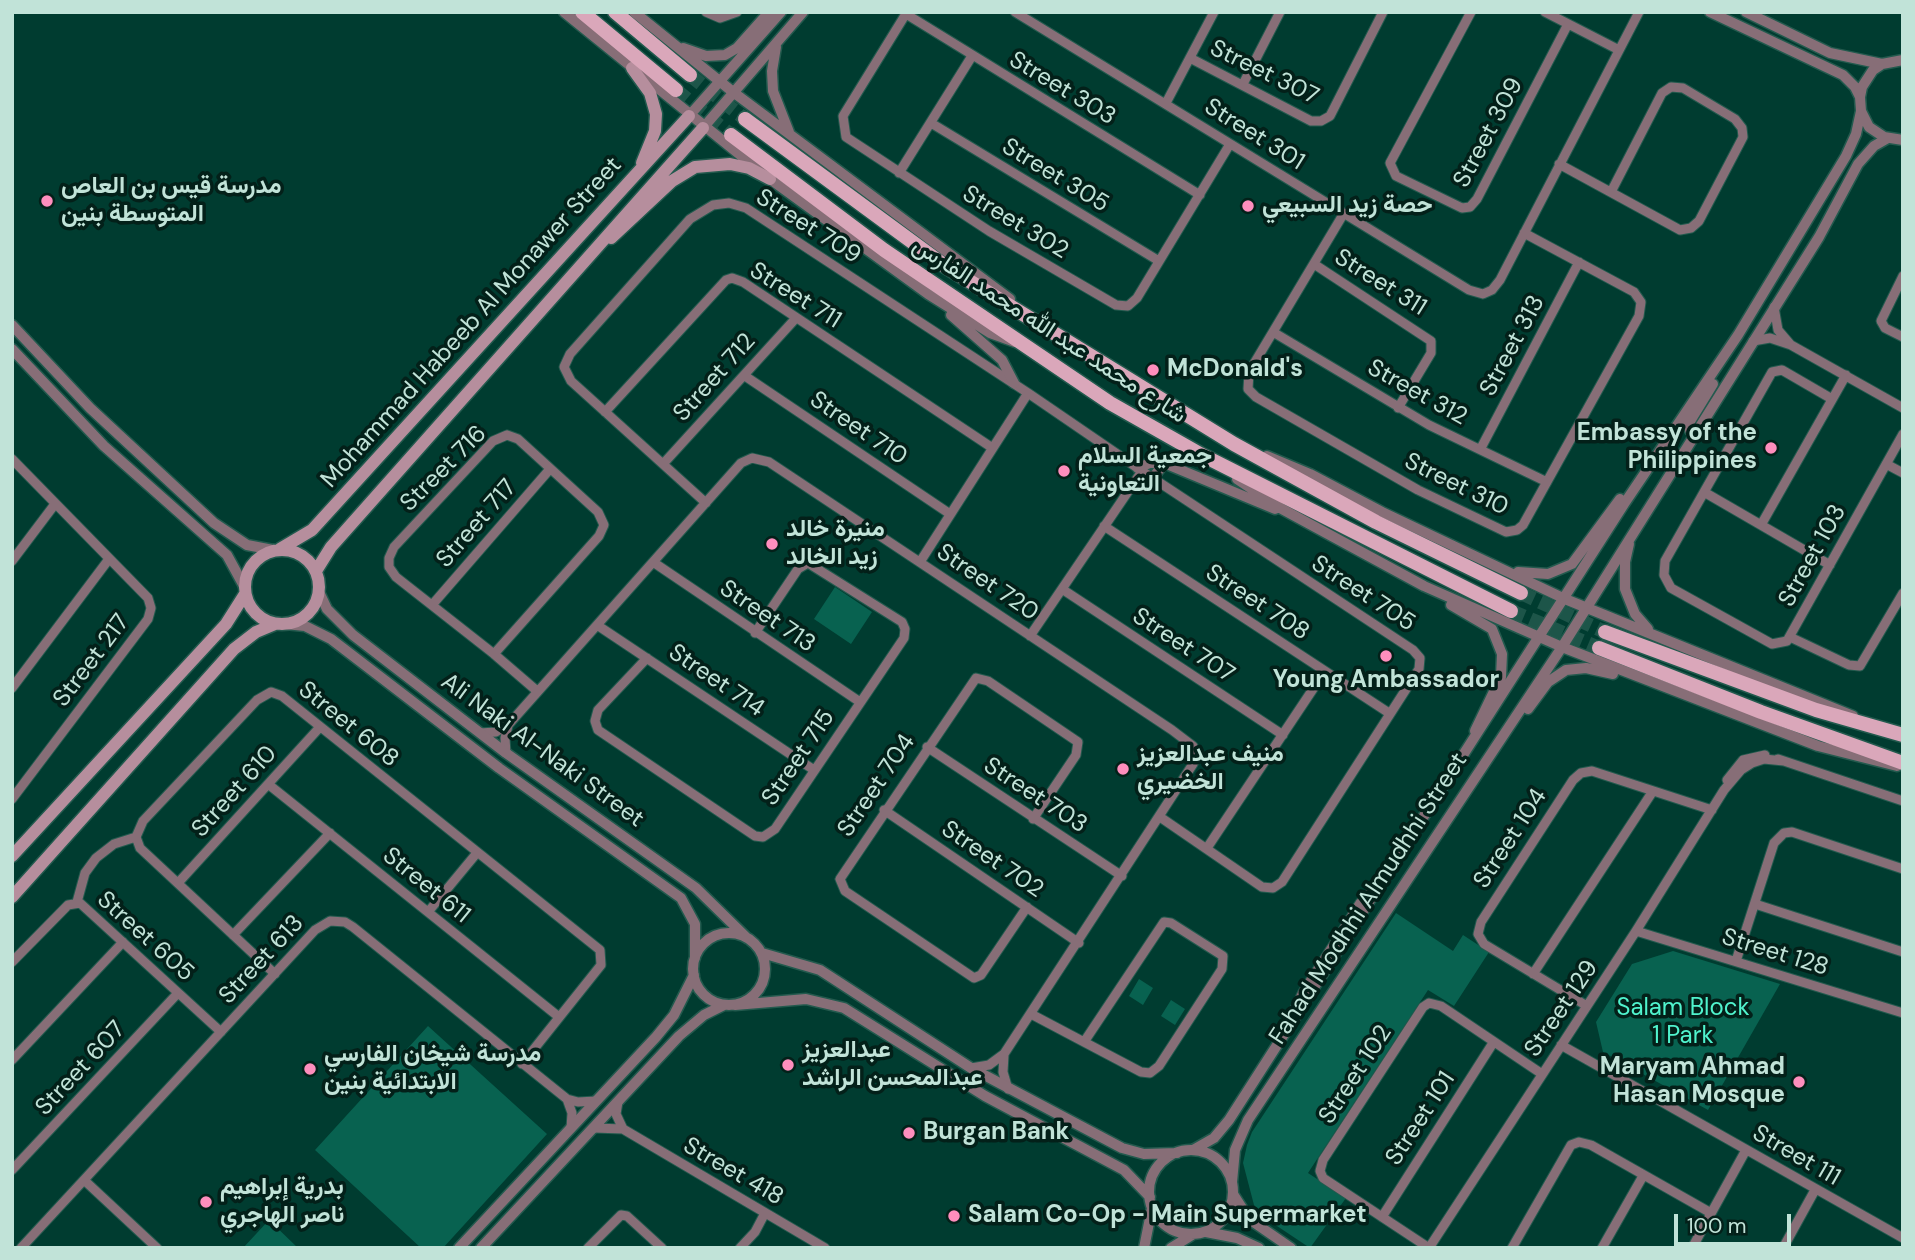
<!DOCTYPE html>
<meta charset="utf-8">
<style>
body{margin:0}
#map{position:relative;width:1915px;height:1260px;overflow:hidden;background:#003c30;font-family:"DM Sans",sans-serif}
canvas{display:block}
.frame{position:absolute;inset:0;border:14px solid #c1e3d8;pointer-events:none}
.scale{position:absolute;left:1674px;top:1214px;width:117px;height:32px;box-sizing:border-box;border:4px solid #c1e3d8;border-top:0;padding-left:9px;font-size:21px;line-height:24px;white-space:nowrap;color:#c1e3d8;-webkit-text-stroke:5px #032019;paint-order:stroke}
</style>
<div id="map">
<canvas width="1915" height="1260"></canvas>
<div class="frame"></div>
<div class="scale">100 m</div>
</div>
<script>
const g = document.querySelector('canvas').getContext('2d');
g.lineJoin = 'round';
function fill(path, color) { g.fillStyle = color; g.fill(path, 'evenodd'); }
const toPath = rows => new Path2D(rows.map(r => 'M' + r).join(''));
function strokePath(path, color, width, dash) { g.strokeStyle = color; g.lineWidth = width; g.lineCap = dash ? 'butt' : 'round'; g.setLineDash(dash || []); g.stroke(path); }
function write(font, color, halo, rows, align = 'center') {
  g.font = font + ' "DM Sans",Vazirmatn,sans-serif'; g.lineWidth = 7; g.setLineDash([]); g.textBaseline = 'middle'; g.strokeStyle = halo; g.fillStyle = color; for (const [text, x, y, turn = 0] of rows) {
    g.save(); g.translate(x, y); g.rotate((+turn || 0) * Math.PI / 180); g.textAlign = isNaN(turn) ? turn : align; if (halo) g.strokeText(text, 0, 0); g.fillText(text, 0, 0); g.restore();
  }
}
fill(toPath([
 [835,587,872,612,851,644,814,619],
 [1396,913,1453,951,1463,935,1489,952,1454,1006,1428,990,1308,1173,1346,1198,1310,1248,1262,1216,1254,1205,1243,1163,1247,1145,1252,1132],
 [1673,951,1780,984,1708,1110,1603,1052,1596,1022,1632,964],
 [1139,979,1153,988,1143,1005,1129,996],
 [1171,1000,1185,1009,1175,1025,1161,1016],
 [428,1026,547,1134,443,1248,421,1248,315,1150],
 [269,1220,298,1248,243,1248]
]), '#086250');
strokePath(toPath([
 [690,75,745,119],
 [676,90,731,135],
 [1521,593,1605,632],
 [1511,611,1599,648]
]), '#1d5549', 14, [14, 7]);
const minor = toPath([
 [706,12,720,18,737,12],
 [907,12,843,116,846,137,989,231,1116,305,1128,306,1137,298,1230,144],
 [1015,12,1469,290,1483,294,1492,290,1500,280,1639,12],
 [1471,12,1390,163,1396,176,1462,208,1470,207,1477,199,1568,24],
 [1545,12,1619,50],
 [906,14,1200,195],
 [1190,58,1311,121,1321,121,1330,116,1383,12],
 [1243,84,1280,12],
 [1166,103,1214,12],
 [931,123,1159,261],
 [1559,164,1680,230,1691,228,1699,221,1743,137,1742,128,1735,119,1683,88,1671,87,1662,93,1611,192],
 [899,173,972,56],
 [1344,213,1249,372,1248,389,1256,397,1418,490,1506,532,1517,530,1523,525,1639,316,1641,302,1634,292,1524,233],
 [1314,264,1431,341,1431,353,1398,408],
 [1903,276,1881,321,1885,328,1903,337],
 [1774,307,1778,330,1790,344],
 [1273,332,1429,425,1547,482],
 [1753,341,1770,338,1791,345,1903,408],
 [745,376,950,514],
 [1028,393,1142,471],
 [1832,399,1782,370,1772,372,1665,561,1664,575,1671,588,1772,644,1787,641,1903,434],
 [605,412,726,280,732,278,743,282,991,447],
 [507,435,518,439,598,512,604,525,599,536,494,654,396,577,389,567,389,558,394,547,493,441,507,435],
 [1481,448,1579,262],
 [12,459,148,598,151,608,148,619,12,799],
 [663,464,796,318],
 [1886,464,1903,473],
 [1704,492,1830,565],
 [706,503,571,381,564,367,570,354,690,219,713,205,729,203,746,208,1028,393,920,562],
 [1761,525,1846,375],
 [1104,526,1389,713],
 [12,561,55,504],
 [653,562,860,702],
 [1062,589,1283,735],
 [432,605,550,469],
 [597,625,814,770],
 [1030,636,1142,471,1413,650,1420,658,1419,669,1282,882,1273,888,1262,887,1160,817],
 [1790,637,1849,665,1860,666,1903,593],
 [494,654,537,691],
 [647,658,598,710,595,721,598,730,755,836,763,837,775,829,904,638,905,629,902,622,808,563,798,569,755,633],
 [12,688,109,559],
 [480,733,496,732,509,724,741,463,752,458,769,462,1172,730,1193,746,1196,757,1193,764,1004,1054,989,1065,971,1068],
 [927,747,1122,876],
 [506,753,505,738,508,726],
 [1778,759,1903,801],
 [1727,780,1743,760,1765,755],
 [268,784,559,1017],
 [884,810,1079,943],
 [1207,848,1325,671],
 [178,883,320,727],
 [77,902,85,873,96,858,114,844,136,837],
 [1755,904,1903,952],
 [1027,907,981,975,974,978,845,891,840,879,976,678,988,681,1078,742,1076,755,1033,819],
 [428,912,476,854],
 [1636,931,1903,1013],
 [233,935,330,833],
 [1736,961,1774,843,1784,833,1792,832,1903,869],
 [12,962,68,905,80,903,221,1032],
 [275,974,140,848,136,837,143,821,257,700,271,692,282,696,600,950,601,965,522,1064],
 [1533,974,1653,791],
 [1587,1006,1484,944,1478,934,1481,922,1573,780,1581,773,1592,771,1712,810],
 [1031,1014,1084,1042,1141,1072,1150,1073,1159,1066,1222,969,1223,956,1171,923,1164,922,1084,1042],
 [1290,1019,1303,992,1334,944,1360,903,1375,888],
 [1561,1045,1903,1238],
 [1004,1055,1003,1072,1008,1089],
 [12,1060,123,942],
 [1542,1074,1441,1006,1429,1003,1423,1007,1323,1160,1320,1171,1323,1178,1429,1248,1636,931,1724,790,1741,770,1752,763,1764,759,1784,761],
 [567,1099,572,1113,571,1128],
 [618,1102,616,1114,623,1129],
 [594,1128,623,1129,825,1248],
 [12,1170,178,993],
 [84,1180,157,1248],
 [1382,1217,1493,1043],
 [21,1248,315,930,330,921,345,922,353,927,567,1099,578,1102,596,1101],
 [588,1248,621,1215,627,1216,662,1248],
 [740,1248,755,1232,765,1213],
 [1512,1248,1571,1145,1579,1142,1591,1145,1711,1213],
 [1602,1248,1643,1176],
 [1692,1248,1746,1150],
 [1783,1248,1815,1190]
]);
const tertiary = toPath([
 [564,12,770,179,928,294,990,333,1015,342],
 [634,12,733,92,1010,299],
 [1710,12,1843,75,1855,87,1860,97],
 [1746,12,1830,53,1882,64],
 [776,47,772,71,773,91,789,132],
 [683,48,706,56,725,55,737,48,769,12],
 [1903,60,1882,64,1873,70,1862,87,1860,97,1861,111,1869,127,1884,137,1903,140],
 [689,116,781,12],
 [703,128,803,12],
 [951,315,1002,360,1014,383],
 [12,325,90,408,214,523,247,545,273,550],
 [12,349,104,446,227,555,244,586],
 [1695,432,1690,430,1689,423,1713,384],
 [1267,456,1310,474,1382,512,1565,599,1853,716],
 [1138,468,1150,463,1164,463,1275,509],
 [1153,478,1164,463],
 [1237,479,1282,509,1424,586,1562,647,1818,746,1897,766],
 [1629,544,1625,562,1625,589,1635,614,1648,629],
 [1518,572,1548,574,1572,564,1620,499],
 [319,592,327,609,353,635,506,753,696,888,747,938],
 [1451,605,1492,629,1502,654,1501,677,1475,731],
 [285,624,305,626,331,639,499,768,681,898,695,924,695,958],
 [1528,709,1548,682,1566,670,1586,668,1613,674],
 '693 969a36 36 0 1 1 72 0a36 36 0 1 1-72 0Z',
 [762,953,820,970,971,1068,1122,1148,1144,1154,1177,1153],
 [735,1005,806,999,844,1008,985,1096,1124,1170,1150,1197],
 [1193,1150,1214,1138,1229,1120,1624,504,1738,335,1846,156,1856,134,1861,111],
 '1149 1192a42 42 0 1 1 84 0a42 42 0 1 1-84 0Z',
 [1232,1182,1235,1150,1248,1120,1562,647,1819,237,1858,164,1874,146,1888,138],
 [1233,1194,1249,1219,1291,1248],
 [1206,1232,1237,1238,1259,1248],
 [459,1248,656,1037,674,1015,694,975],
 [481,1248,679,1036,704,1015,724,1005],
 [1144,1248,1152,1208],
 [1171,1248,1192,1235]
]);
const secondary = toPath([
 [632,68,650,93,656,114,655,131,642,163],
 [611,238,672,181,695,167,730,164,749,168,770,179],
 [280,549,312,530,689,116],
 '245 587a37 37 0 1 1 74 0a37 37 0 1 1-74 0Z',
 [316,571,331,547,703,128],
 [12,856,226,624,245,594],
 [12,897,234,649,256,632,275,624]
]);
const primary = toPath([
 [582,12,676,90],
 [615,12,690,75],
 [745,119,945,266,1234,444,1376,522,1521,593],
 [731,135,884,250,1110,403,1200,454,1511,611],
 [1605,632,1816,710,1903,735],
 [1599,648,1761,712,1903,763]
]);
strokePath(minor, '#235a4e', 11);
strokePath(tertiary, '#235a4e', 13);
strokePath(secondary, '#235a4e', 15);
strokePath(primary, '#235a4e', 17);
strokePath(minor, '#876e77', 9);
strokePath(tertiary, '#876e77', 10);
strokePath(secondary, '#b68e9d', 12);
strokePath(primary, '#daa7ba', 14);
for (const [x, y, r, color] of [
 [47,201,7,"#fe8ebd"],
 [1248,206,7,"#fe8ebd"],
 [1153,370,7,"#fe8ebd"],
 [1771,448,7,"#fe8ebd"],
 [1064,471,7,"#fe8ebd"],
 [772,544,7,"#fe8ebd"],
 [1386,656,7,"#fe8ebd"],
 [1123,769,7,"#fe8ebd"],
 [788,1065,7,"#fe8ebd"],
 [310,1069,7,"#fe8ebd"],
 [1799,1082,7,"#fe8ebd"],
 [909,1133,7,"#fe8ebd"],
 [206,1202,7,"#fe8ebd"],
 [954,1216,7,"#fe8ebd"]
]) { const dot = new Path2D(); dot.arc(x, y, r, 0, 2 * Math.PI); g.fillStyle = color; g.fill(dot); strokePath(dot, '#032019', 2.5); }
write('24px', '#c1e3d8', '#032019', [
 ["Street 307",1264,73,26],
 ["Street 303",1062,89,31],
 ["Street 309",1489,133,-62],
 ["Street 301",1254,135,32],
 ["Street 305",1055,176,31],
 ["Street 302",1015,223,31],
 ["Street 709",808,227,32],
 ["Street 311",1380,283,32],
 ["Street 711",795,296,32],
 ["Mohammad Habeeb Al Monawer Street",472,323,-48],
 ["شارع محمد عبد الله محمد الفارس",1049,331,33],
 ["Street 313",1513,346,-62],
 ["Street 712",715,378,-48],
 ["Street 312",1417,393,29],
 ["Street 710",858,429,34],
 ["Street 716",444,469,-45],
 ["Street 310",1456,485,26],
 ["Street 717",477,524,-49],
 ["Street 103",1813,556,-61],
 ["Street 720",987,583,34],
 ["Street 705",1363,594,33],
 ["Street 708",1257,603,33],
 ["Street 713",767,617,34],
 ["Street 707",1183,646,33],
 ["Street 217",92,661,-53],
 ["Street 714",716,681,34],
 ["Street 608",348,725,39],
 ["Ali Naki Al-Naki Street",542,751,36],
 ["Street 715",799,758,-56],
 ["Street 704",877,786,-56],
 ["Street 610",235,792,-48],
 ["Street 703",1035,796,33],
 ["Street 104",1511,839,-57],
 ["Street 702",992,860,34],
 ["Street 611",426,886,39],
 ["Fahad Modhhi Almudhhi Street",1369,899,-57],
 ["Street 605",145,937,42],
 ["Street 128",1775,953,17],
 ["Street 613",262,960,-47],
 ["Street 129",1562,1009,-56],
 ["Street 607",81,1069,-47],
 ["Street 102",1356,1075,-57],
 ["Street 101",1421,1119,-57],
 ["Street 111",1796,1156,30],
 ["Street 418",733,1172,30]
]);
write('bold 24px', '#c1e3d8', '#032019', [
 ["مدرسة قيس بن العاص",61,187],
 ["المتوسطة بنين",61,215],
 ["حصة زيد السبيعي",1262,206],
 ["McDonald's",1167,370],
 ["Embassy of the",1757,434,"right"],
 ["Philippines",1757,462,"right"],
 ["جمعية السلام",1078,457],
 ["التعاونية",1078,485],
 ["منيرة خالد",786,530],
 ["زيد الخالد",786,558],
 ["Young Ambassador",1386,681,"center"],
 ["منيف عبدالعزيز",1137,755],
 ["الخضيري",1137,783],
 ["عبدالعزيز",802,1051],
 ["عبدالمحسن الراشد",802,1079],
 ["مدرسة شيخان الفارسي",324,1055],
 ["الابتدائية بنين",324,1083],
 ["Maryam Ahmad",1785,1068,"right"],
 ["Hasan Mosque",1785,1096,"right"],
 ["Burgan Bank",923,1133],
 ["بدرية إبراهيم",220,1188],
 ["ناصر الهاجري",220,1216],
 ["Salam Co-Op - Main Supermarket",968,1216]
], 'left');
write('24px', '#50f3cd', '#032019', [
 ["Salam Block",1683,1009],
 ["1 Park",1683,1037]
]);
</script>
